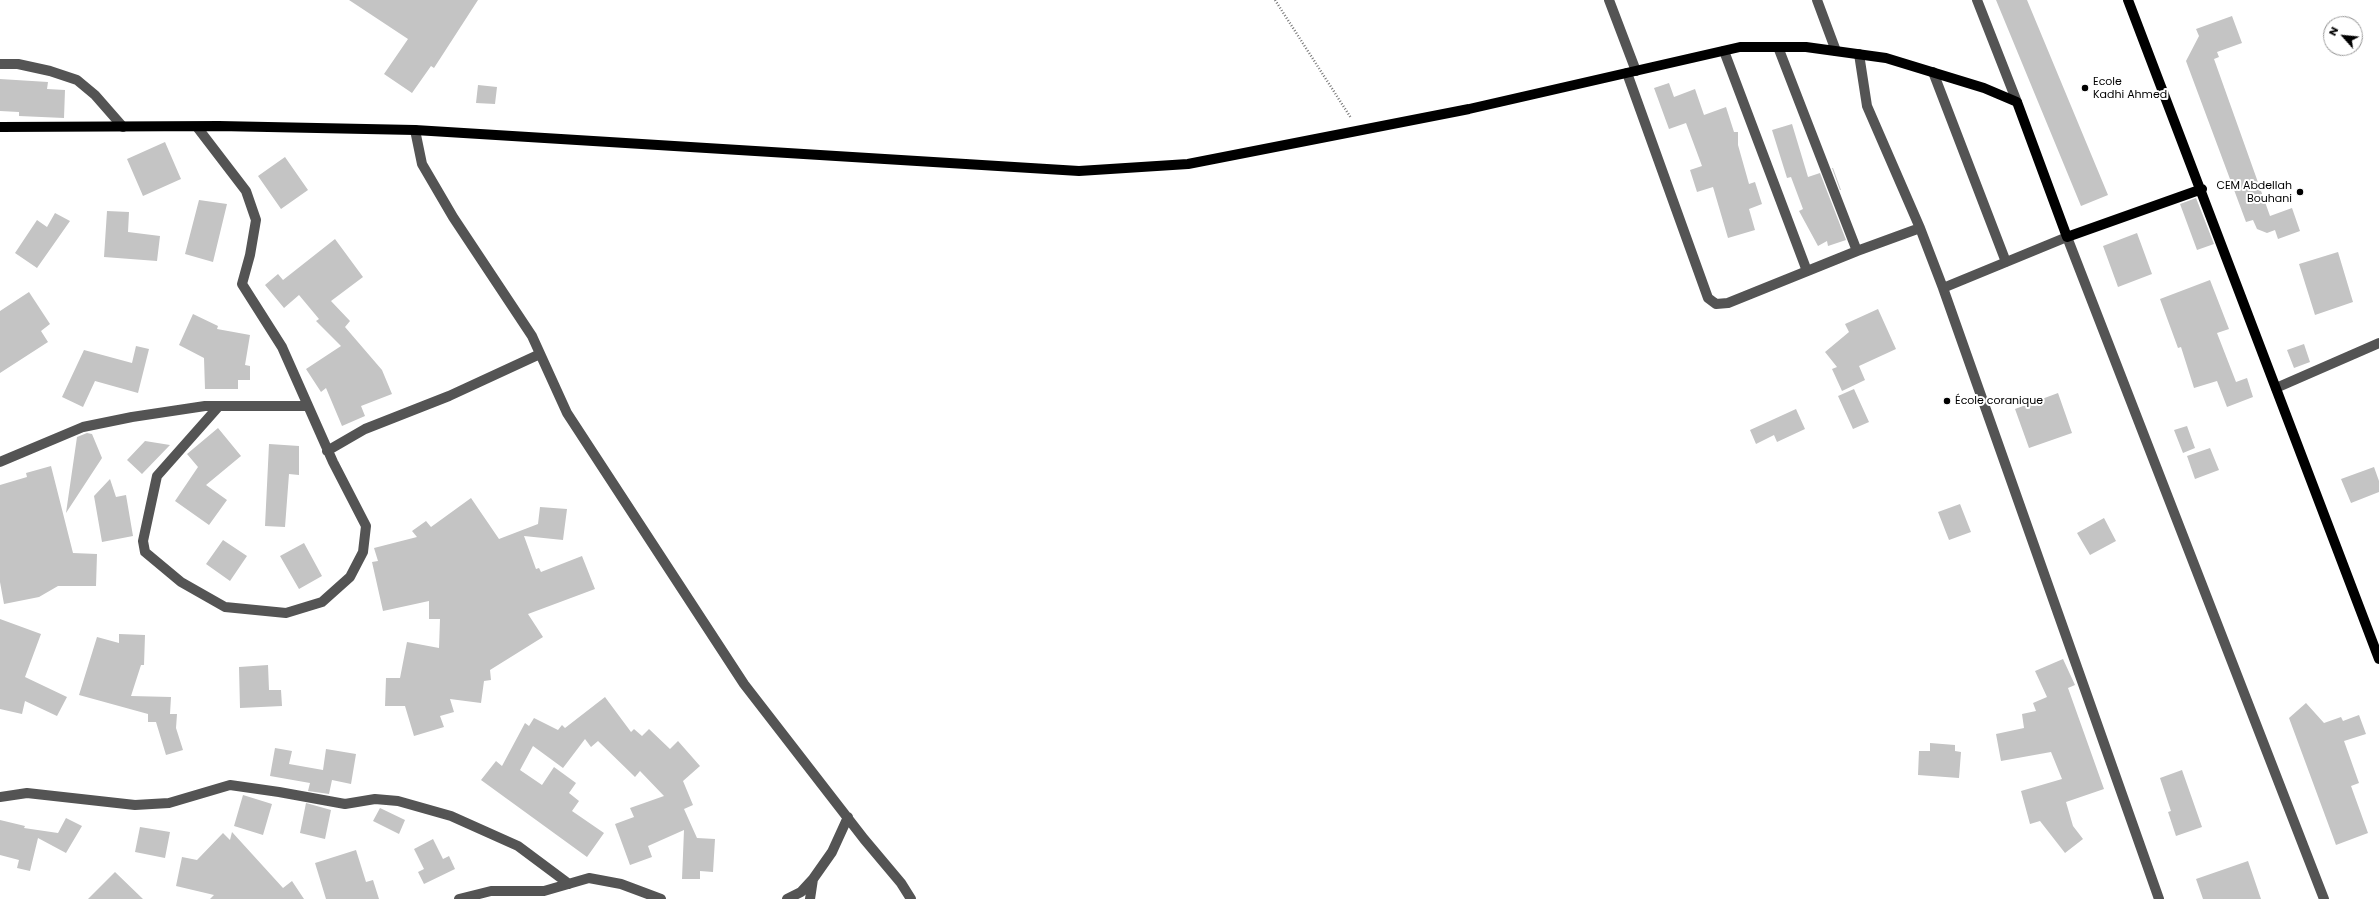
<!DOCTYPE html>
<meta charset="utf-8">
<style>
body{margin:0}
#map{position:relative;width:2379px;height:899px;overflow:hidden;background:#fff;font-family:Poppins,sans-serif}
canvas{display:block}
.north{position:absolute;left:2323px;top:16px;width:40px;height:40px;box-sizing:border-box;background:#fff;border:1px solid #999;border-radius:50%;rotate:297deg;font-size:11px;font-weight:700;line-height:16px;text-align:center;color:#000}
.north::after{content:'';display:block;margin:auto;width:14px;height:18px;background:#000;clip-path:polygon(50% 0,100% 100%,50% 72%,0 100%)}
</style>
<div id="map">
<canvas width="2379" height="899"></canvas>
<div class="north">N</div>
</div>
<script>
const g = document.querySelector('canvas').getContext('2d');
g.lineJoin = 'round';
function fill(path, color) { g.fillStyle = color; g.fill(path, 'evenodd'); }
const toPath = rows => new Path2D(rows.map(r => 'M' + r).join(''));
function strokePath(path, color, width, dash) { g.strokeStyle = color; g.lineWidth = width; g.lineCap = dash ? 'butt' : 'round'; g.setLineDash(dash || []); g.stroke(path); }
function write(font, color, halo, rows, align = 'center') {
  g.font = font + ' Poppins,sans-serif'; g.lineWidth = 4; g.setLineDash([]); g.textBaseline = 'middle'; g.strokeStyle = halo; g.fillStyle = color; for (const [text, x, y, turn = 0] of rows) {
    g.save(); g.translate(x, y); g.rotate((+turn || 0) * Math.PI / 180); g.textAlign = isNaN(turn) ? turn : align; if (halo) g.strokeText(text, 0, 0); g.fillText(text, 0, 0); g.restore();
  }
}
fill(toPath([
 [349,0,478,0,434,68,431,66,412,93,384,74,408,39],
 [1996,0,2027,0,2108,195,2081,206],
 [2232,16,2242,43,2217,52,2219,57,2214,59,2270,216,2292,208,2300,231,2278,239,2275,230,2267,233,2257,229,2253,220,2246,222,2186,61,2199,36,2196,29],
 [0,79,48,82,47,89,65,90,64,118,19,116,19,112,0,111],
 [1669,83,1674,97,1695,89,1704,115,1726,107,1734,132,1738,132,1738,145,1749,184,1755,182,1762,204,1749,209,1755,230,1728,238,1713,187,1697,192,1690,170,1702,166,1686,123,1669,129,1654,88],
 [478,85,497,87,495,104,476,103],
 [1792,124,1808,177,1820,173,1846,240,1828,246,1827,241,1818,246,1799,211,1803,209,1791,177,1787,178,1772,130],
 [165,142,181,179,143,196,127,159],
 [285,157,308,190,281,209,258,176],
 [1832,168,1833,168,1841,190,1840,190],
 [2196,198,2214,244,2197,250,2180,204],
 [199,200,227,204,213,262,185,254],
 [107,211,129,212,128,232,160,236,157,261,104,257],
 [55,213,70,221,37,268,15,253,37,220,47,227],
 [2137,233,2152,274,2118,287,2103,246],
 [335,239,363,277,331,301,350,321,345,327,382,370,392,394,361,406,365,416,342,426,326,388,321,392,306,369,341,346,316,321,319,319,299,295,284,308,265,285,278,274,283,280],
 [2338,252,2353,302,2315,315,2299,264],
 [2210,280,2229,329,2217,333,2236,382,2247,378,2253,397,2227,407,2217,381,2194,388,2181,347,2178,348,2160,299],
 [29,292,50,324,41,331,48,342,0,373,0,311],
 [1878,309,1896,349,1859,366,1865,380,1842,391,1832,369,1837,367,1825,352,1849,332,1845,324],
 [193,314,218,326,217,329,250,335,245,365,250,366,250,380,238,380,238,389,205,389,204,358,179,345],
 [2304,344,2310,362,2294,368,2287,350],
 [136,346,149,349,138,393,95,381,83,407,62,397,84,350,132,363],
 [1854,389,1869,422,1853,429,1838,396],
 [2058,393,2072,433,2029,448,2015,409],
 [1796,409,1805,429,1777,442,1774,435,1756,444,1750,430],
 [2187,426,2195,448,2183,453,2174,430],
 [218,428,241,456,206,485,227,500,209,525,175,501,198,467,187,454],
 [87,433,92,434,102,458,66,513,77,437],
 [145,441,170,445,142,474,127,460],
 [269,444,299,446,299,475,289,474,285,527,265,526],
 [2210,448,2219,470,2195,479,2187,456],
 [51,466,73,553,97,554,96,586,58,586,39,597,4,604,0,582,0,485,27,477,26,473],
 [2374,467,2379,481,2379,492,2351,503,2341,479],
 [110,479,116,497,126,495,133,536,102,542,94,496],
 [471,498,499,539,538,524,540,507,567,509,563,540,524,536,536,569,539,568,541,572,582,556,595,589,528,614,543,637,490,670,491,680,484,681,481,703,450,699,454,712,440,716,444,727,414,736,405,706,385,706,386,678,400,678,407,642,439,648,440,619,429,619,429,601,383,611,372,562,378,561,374,548,417,537,412,531,426,521,431,527],
 [1960,504,1971,532,1949,540,1938,512],
 [2104,518,2116,541,2090,555,2077,533],
 [223,540,247,556,230,581,206,564],
 [304,543,322,576,299,589,280,556],
 [0,619,41,634,25,677,67,697,57,716,25,701,22,714,0,709],
 [119,634,145,635,144,665,141,665,131,696,171,697,170,714,177,714,176,728,183,750,166,755,156,722,148,722,148,714,79,695,97,637,119,643],
 [2063,659,2075,685,2068,688,2104,789,2066,802,2073,826,2083,839,2065,853,2040,821,2030,824,2021,791,2062,779,2051,752,2001,761,1996,734,2024,728,2022,714,2036,711,2033,703,2047,697,2035,671],
 [268,665,269,690,281,690,282,706,240,708,239,667],
 [605,697,631,732,634,729,642,736,649,729,670,749,678,741,700,766,683,781,693,805,684,809,697,838,715,839,713,872,700,871,700,879,682,879,684,830,648,846,652,857,630,865,615,824,634,817,630,808,664,796,640,771,635,777,598,741,591,747,585,739,563,768,533,746,520,770,542,785,554,767,576,783,569,793,579,801,572,811,604,833,587,857,481,780,496,761,502,766,525,723,529,726,534,718,558,730,562,725,565,728],
 [2306,703,2324,723,2341,717,2343,721,2359,715,2366,734,2344,741,2359,783,2351,786,2368,833,2336,845,2289,718],
 [1930,743,1955,745,1955,751,1961,752,1959,778,1918,775,1919,751,1930,751],
 [275,748,292,751,289,764,323,770,326,749,356,754,351,784,332,780,329,794,308,791,310,783,270,776],
 [2182,770,2202,827,2176,836,2168,812,2171,811,2160,778],
 [243,795,272,804,263,835,234,826],
 [306,803,331,810,325,839,300,833],
 [380,808,405,820,399,834,373,821],
 [66,818,82,826,66,853,38,838,30,871,17,868,19,860,0,855,0,820,25,826,24,828,58,833],
 [140,827,170,832,165,858,135,852],
 [232,832,283,888,292,881,304,899,210,899,214,895,176,886,182,857,197,860,223,833,230,840],
 [433,839,443,859,449,856,455,869,424,884,418,872,424,869,414,849],
 [356,850,366,882,373,880,379,899,326,899,315,863],
 [2248,861,2261,899,2203,899,2196,879],
 [115,872,143,899,88,899]
]), '#c4c4c4');
strokePath(toPath([
 [1275,0,1351,118]
]), '#767676', 2.5, [1, 2]);
strokePath(toPath([
 [1609,0,1636,71],
 [1817,0,1836,51],
 [1977,0,2017,102],
 [1778,47,1857,251],
 [1724,51,1807,271],
 [1859,54,1867,106,1920,228,1943,288,2159,899],
 [0,64,18,64,50,71,77,80,95,95,123,127],
 [1933,72,2006,262],
 [1627,73,1708,298,1716,304,1728,303,1857,251,1920,228],
 [197,127,246,191,256,220,250,255,242,284,282,347,333,462,366,526,363,552,350,577,322,602,286,613,225,607,181,582,145,552,143,541,157,476,219,406],
 [415,130,422,164,453,217,532,336,567,413,744,684,864,839,901,883,911,899],
 [1943,288,2067,237,2324,899],
 [2276,388,2379,343],
 [327,451,365,429,449,396,540,354],
 [0,462,83,427,132,417,205,406,307,406],
 [0,797,27,793,135,805,169,803,230,785,279,792,345,804,375,799,398,801,451,816,518,846,569,884],
 [459,899,491,891,544,891,589,878,621,884,661,899],
 [787,899,801,892,813,879,832,852,848,817],
 [810,899,813,879]
]), '#545454', 10);
strokePath(toPath([
 [2128,0,2379,659],
 [0,127,219,126,415,130,1079,171,1188,164,1469,109,1740,47,1806,47,1886,58,1984,88,2017,102,2067,237,2202,189]
]), '#000', 10);
for (const [x, y, r, color] of [
 [2085,88,4,"#000"],
 [2300,192,4,"#000"],
 [1947,401,4,"#000"]
]) { const dot = new Path2D(); dot.arc(x, y, r, 0, 2 * Math.PI); g.fillStyle = color; g.fill(dot); strokePath(dot, '#fff', 1.5); }
write('11px', '#000', '#fff', [
 ["Ecole",2093,82],
 ["Kadhi Ahmed",2093,95],
 ["CEM Abdellah",2292,186,"right"],
 ["Bouhani",2292,199,"right"],
 ["École coranique",1955,401]
], 'left');
</script>
